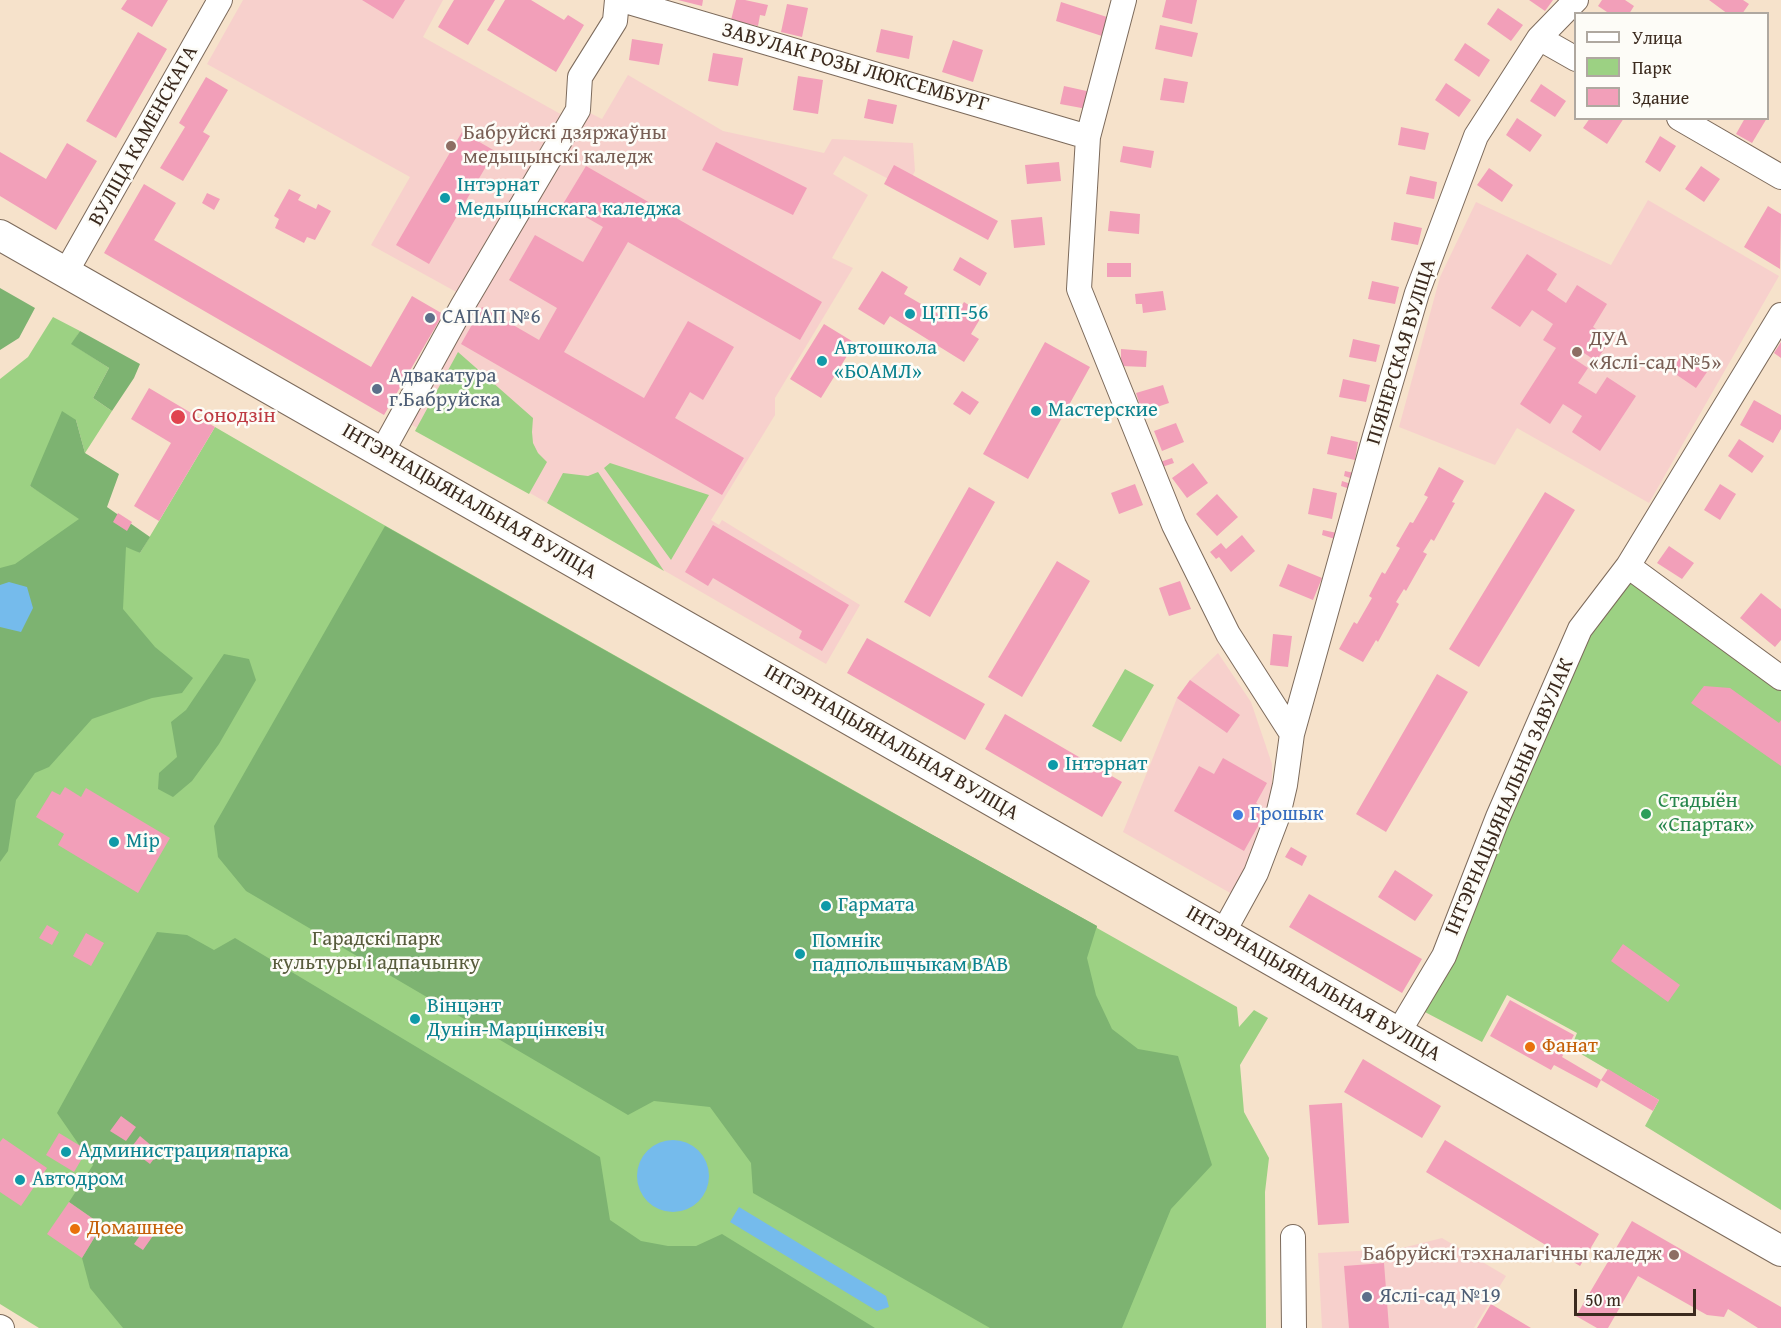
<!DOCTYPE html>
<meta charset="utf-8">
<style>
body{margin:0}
#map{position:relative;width:1781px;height:1328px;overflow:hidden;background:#f6e2cb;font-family:"Gentium Book Plus",serif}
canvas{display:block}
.legend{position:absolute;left:1574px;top:12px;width:195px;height:108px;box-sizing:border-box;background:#fdfcf7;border:2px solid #afa8a0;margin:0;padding:8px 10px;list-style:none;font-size:18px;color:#3b2a1e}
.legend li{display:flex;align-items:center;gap:12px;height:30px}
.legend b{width:30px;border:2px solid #afa8a0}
.scale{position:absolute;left:1574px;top:1289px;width:122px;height:27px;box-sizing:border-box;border:3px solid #3b2a1e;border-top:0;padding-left:8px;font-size:18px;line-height:21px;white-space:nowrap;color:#3b2a1e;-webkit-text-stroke:4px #fdfcf7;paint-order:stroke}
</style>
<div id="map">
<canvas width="1781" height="1328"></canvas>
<ul class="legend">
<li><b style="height:8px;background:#fff"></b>Улица</li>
<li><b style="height:16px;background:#9cd183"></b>Парк</li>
<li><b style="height:16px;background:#f29fb9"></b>Здание</li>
</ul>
<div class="scale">50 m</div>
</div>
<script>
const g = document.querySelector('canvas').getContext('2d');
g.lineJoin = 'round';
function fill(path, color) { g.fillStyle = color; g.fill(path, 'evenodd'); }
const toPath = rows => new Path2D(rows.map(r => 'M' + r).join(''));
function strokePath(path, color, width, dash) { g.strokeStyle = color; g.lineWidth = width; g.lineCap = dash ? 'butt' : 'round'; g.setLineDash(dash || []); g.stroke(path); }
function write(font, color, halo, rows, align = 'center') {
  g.font = font + ' "Gentium Book Plus",serif'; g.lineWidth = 5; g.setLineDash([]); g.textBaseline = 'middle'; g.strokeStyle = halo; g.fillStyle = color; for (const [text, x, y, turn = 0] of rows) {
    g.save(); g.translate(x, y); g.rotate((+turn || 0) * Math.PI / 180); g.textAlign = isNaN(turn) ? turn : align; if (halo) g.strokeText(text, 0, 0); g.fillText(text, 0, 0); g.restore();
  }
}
fill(toPath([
 [243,0,443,0,423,37,564,116,460,294,371,245,410,177,207,64],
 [628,75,723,131,824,153,832,139,913,143,915,171,906,188,844,156,833,174,868,195,832,258,853,268,775,398,775,415,711,520,719,525,722,520,860,605,826,664,407,422,590,113,602,119],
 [1648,200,1779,276,1649,503,1517,428,1495,465,1399,427,1440,277,1476,202,1611,265],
 [1218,653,1251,702,1272,764,1272,814,1232,894,1123,832,1177,698,1190,680],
 [1442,1238,1506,1276,1474,1328,1322,1328,1318,1253,1398,1249]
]), '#f7d0cc');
fill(toPath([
 [53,317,80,331,72,344,109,368,93,398,112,411,85,453,76,420,30,486,140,553,215,427,377,521,931,834,1097,926,1097,928,1237,1007,1239,1027,1254,1010,1268,1018,1240,1065,1244,1112,1269,1158,1265,1192,1266,1328,39,1328,0,1304,0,379,28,357],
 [458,352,533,418,532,432,533,443,538,453,547,462,529,494,415,431],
 [610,463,709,495,671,560,604,468],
 [598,472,664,571,547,503,563,473,588,476],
 [1632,578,1781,688,1781,1210,1645,1126,1659,1100,1571,1048,1577,1033,1507,995,1482,1042,1423,1011,1582,643],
 [1125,669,1154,685,1121,742,1092,726]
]), '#9cd183');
fill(toPath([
 [0,288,35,308,19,338,0,350],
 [80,331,140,364,134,378,112,411,93,398,109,368,71,344],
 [62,411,76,420,85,453,119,474,107,507,150,537,140,553,126,547,123,609,155,647,193,678,182,693,152,698,92,719,49,767,35,773,16,800,8,851,0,862,0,568,15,564,79,519,30,486],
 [385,526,886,809,1097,926,1087,958,1096,995,1112,1029,1138,1049,1178,1056,1212,1165,1171,1209,1122,1328,990,1328,753,1193,751,1163,710,1107,654,1101,628,1115,246,891,218,857,214,826],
 [224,654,249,659,256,680,219,744,192,781,173,797,158,789,159,773,177,757,171,722,186,710],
 [157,932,187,935,214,950,235,938,600,1157,610,1220,641,1241,668,1246,696,1246,722,1234,875,1328,123,1328,90,1288,82,1258,102,1225,69,1202,93,1165,57,1113]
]), '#7db371');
fill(toPath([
 [9,582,27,587,33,608,21,632,0,627,0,585],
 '637 1176a36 36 0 1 1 72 0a36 36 0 1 1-72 0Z',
 [739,1207,886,1296,889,1307,877,1311,730,1222]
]), '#75bbec');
fill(toPath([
 [127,0,168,0,152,27,121,9],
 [362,0,405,0,393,19],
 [454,0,495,0,468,45,438,27],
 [505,0,531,0,564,20,568,15,584,25,556,72,487,30],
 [678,0,703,0,702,6],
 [736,0,745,0,768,5,765,16,760,15,758,26,731,20],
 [1166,0,1197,0,1192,24,1162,17],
 [1529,0,1553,0,1545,11],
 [1602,0,1625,0,1634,6,1629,14,1610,14,1598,6],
 [1709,0,1743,0,1749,4,1742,14,1728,14],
 [1061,2,1110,18,1105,37,1056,21],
 [787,4,808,8,802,37,781,32],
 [1498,8,1523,25,1511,41,1487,24],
 [1160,25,1198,33,1192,57,1155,49],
 [881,29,913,36,909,59,876,52],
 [138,32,167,49,116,138,86,121],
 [632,39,663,44,659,65,629,60],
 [953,40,983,50,973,82,942,72],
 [1465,43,1490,60,1479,77,1454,60],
 [713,53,743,58,738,86,708,81],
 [798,76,823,80,818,114,793,110],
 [206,77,228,90,203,132,210,136,183,181,160,168,185,127,179,123],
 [1164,78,1188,82,1184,103,1160,100],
 [1446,83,1471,100,1459,117,1435,100],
 [1541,84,1566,101,1555,117,1530,101],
 [1064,86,1091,92,1087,109,1060,104],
 [868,99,897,105,893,124,864,118],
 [1517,118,1542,135,1530,152,1506,135],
 [1590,118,1624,118,1607,144,1583,128],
 [1745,118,1767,118,1752,143,1736,134],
 [1401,127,1429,133,1425,150,1398,145],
 [462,132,495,151,429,264,396,245],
 [1660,136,1676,146,1660,172,1645,162],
 [716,142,807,188,793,215,702,170],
 [67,143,97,161,56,230,0,196,0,152,46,179],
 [1123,146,1154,151,1151,168,1120,162],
 [1059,162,1061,181,1027,184,1025,165],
 [894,165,998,221,988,240,884,184],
 [586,166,822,302,800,340,628,242,564,352,644,398,688,321,734,347,703,400,690,392,675,418,744,458,722,495,461,344,482,307,539,340,557,308,509,280,535,235,583,262,603,227,563,204],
 [1701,166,1720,179,1704,202,1685,189],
 [1489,168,1513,185,1502,202,1477,185],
 [1410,176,1437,182,1434,199,1406,194],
 [144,184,176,203,154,240,371,367,412,296,443,314,384,415,104,253],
 [289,189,301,195,298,200,316,209,318,204,331,211,315,240,307,237,304,243,275,228,279,219,274,216],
 [207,193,220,199,214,210,202,203],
 [1768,206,1781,214,1780,269,1744,247],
 [1110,211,1140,214,1139,234,1108,231],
 [1042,217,1045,245,1014,248,1011,220],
 [1394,222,1422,228,1418,245,1391,240],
 [1527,254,1557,274,1547,290,1566,303,1577,285,1607,304,1593,327,1611,339,1596,361,1578,349,1573,358,1588,368,1578,383,1596,394,1607,377,1636,396,1600,451,1572,432,1582,416,1563,404,1550,424,1520,404,1556,348,1543,340,1553,324,1532,310,1520,327,1491,308],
 [960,257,987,273,980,286,953,270],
 [1107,263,1131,263,1131,277,1107,277],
 [882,271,908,287,904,294,952,322,964,302,983,314,971,334,979,339,964,362,890,316,884,325,858,309],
 [1372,281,1399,287,1395,304,1368,299],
 [1163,291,1166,310,1143,313,1142,304,1136,304,1135,294],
 [824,324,855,343,821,398,790,379],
 [1353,339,1380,345,1376,362,1349,357],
 [1045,342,1090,367,1028,479,983,454],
 [1781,342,1781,358,1774,353],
 [1121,349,1147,351,1146,367,1121,366],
 [1682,355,1707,372,1696,388,1671,371],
 [1343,379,1370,385,1366,402,1339,397],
 [1163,385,1169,403,1142,412,1136,393],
 [149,388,215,427,159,521,134,506,171,443,131,419],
 [962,391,979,402,970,415,953,404],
 [1754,400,1781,415,1781,429,1773,443,1740,425],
 [1176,423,1184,442,1162,451,1154,431],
 [1331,436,1358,442,1355,460,1327,454],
 [1739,439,1764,456,1752,473,1728,456],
 [1172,458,1174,463,1162,467,1160,462],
 [1193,463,1208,483,1187,498,1172,478],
 [1439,467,1464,481,1452,502,1455,503,1434,541,1431,539,1423,552,1427,554,1406,591,1404,589,1396,602,1399,604,1378,642,1376,640,1363,662,1339,649,1354,622,1357,624,1372,598,1369,596,1382,572,1385,574,1400,548,1396,546,1410,522,1413,523,1428,497,1424,495],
 [1345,471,1354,473,1353,479,1344,476],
 [1342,481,1351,484,1350,489,1341,486],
 [1135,484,1143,505,1119,514,1111,493],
 [1720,484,1736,494,1720,520,1704,510],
 [969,487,995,502,930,617,904,602],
 [1313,488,1337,493,1332,519,1308,514],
 [1545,492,1575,510,1479,667,1449,649],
 [1217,494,1238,517,1217,536,1196,514],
 [118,513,132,522,127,531,113,522],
 [713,525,849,605,822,651,799,638,802,631,713,578,708,586,685,572],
 [1323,530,1337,533,1335,539,1322,535],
 [1242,535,1255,551,1231,572,1219,557,1216,559,1210,552,1221,543,1226,549],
 [1669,546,1694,563,1682,579,1657,563],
 [1057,561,1090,581,1022,697,988,677],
 [1288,564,1322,578,1313,600,1279,586],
 [1180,581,1191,609,1169,616,1159,588],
 [1761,593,1781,609,1781,640,1775,647,1740,618],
 [1273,634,1292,636,1288,667,1270,665],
 [867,638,985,704,965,740,847,673],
 [1437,674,1468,692,1386,832,1356,814],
 [1190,680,1240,715,1227,733,1177,698],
 [1704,686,1730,688,1779,723,1781,720,1781,766,1691,703],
 [1005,714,1122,782,1102,817,985,749],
 [1223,758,1267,783,1256,803,1267,810,1244,851,1174,811,1199,766,1214,774],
 [65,787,81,797,86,788,170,838,138,893,58,845,64,834,36,817,52,791,60,795],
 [1291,847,1307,856,1302,866,1285,857],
 [1395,870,1433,895,1415,921,1378,897],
 [1309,894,1422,959,1402,993,1289,927],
 [47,925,59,932,52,945,39,938],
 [86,933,104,943,91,966,73,956],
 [1623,944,1680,985,1668,1002,1611,961],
 [1510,1000,1574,1035,1562,1057,1601,1080,1597,1088,1554,1065,1551,1070,1490,1036],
 [1363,1059,1441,1106,1422,1138,1344,1092],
 [1608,1069,1659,1100,1653,1111,1601,1080],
 [1342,1103,1349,1223,1318,1225,1309,1105],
 [121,1116,136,1127,126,1141,110,1131],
 [59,1133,87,1150,74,1172,46,1155],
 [140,1136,159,1152,150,1164,130,1149],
 [3,1138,47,1168,21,1206,0,1192,0,1142],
 [1445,1140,1599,1234,1580,1266,1426,1172],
 [69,1202,102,1225,82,1258,47,1234],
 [1632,1221,1781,1307,1781,1328,1758,1328,1728,1309,1724,1317,1707,1315,1638,1276,1608,1328,1597,1328,1576,1316],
 [146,1227,155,1233,143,1250,134,1244],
 [1384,1263,1389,1328,1349,1328,1344,1266],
 [1491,1304,1531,1328,1477,1328]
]), '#f29fb9');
const minor = toPath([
 [622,0,1088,137],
 [1124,0,1088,137,1079,289,1174,525,1228,634,1292,734],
 [1539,38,1576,59],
 [1679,118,1781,177],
 [66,272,220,0],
 [1781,315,1628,566,1781,678],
 [382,452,463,305,578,110,580,77,615,21,617,0],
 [1223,933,1256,873,1278,815,1285,785,1292,734,1375,436,1417,293,1476,136,1539,38,1576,0],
 [1398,1033,1444,956,1498,817,1580,629,1628,566],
 [1293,1237,1294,1328],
 [0,1327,2,1328]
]);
const major = toPath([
 [0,235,1781,1251]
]);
strokePath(minor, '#7c6a5b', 26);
strokePath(major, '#7c6a5b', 32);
strokePath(minor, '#fff', 24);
strokePath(major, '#fff', 30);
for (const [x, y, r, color] of [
 [451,146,6,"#8d6e63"],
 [445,198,6,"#0f9aa8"],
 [910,314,6,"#0f9aa8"],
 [430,318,6,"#5c6f8a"],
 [1577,352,6,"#8d6e63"],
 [822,361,6,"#0f9aa8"],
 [377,389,6,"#5c6f8a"],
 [1036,411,6,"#0f9aa8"],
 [178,417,8,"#e0444e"],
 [1053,765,6,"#0f9aa8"],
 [1646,814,6,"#2e9e5b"],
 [1238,815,6,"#3f7fe0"],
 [114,842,6,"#0f9aa8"],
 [826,906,6,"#0f9aa8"],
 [800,954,6,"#0f9aa8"],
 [415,1019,6,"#0f9aa8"],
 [1530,1047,6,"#e8710a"],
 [66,1152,6,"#0f9aa8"],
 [20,1180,6,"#0f9aa8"],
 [75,1229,6,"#e8710a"],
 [1674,1255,6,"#8d6e63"],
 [1367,1297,6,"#5c6f8a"]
]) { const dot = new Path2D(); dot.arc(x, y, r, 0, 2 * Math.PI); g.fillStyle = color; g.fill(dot); strokePath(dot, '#fdfcf7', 2); }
write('21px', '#3b2a1e', '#fdfcf7', [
 ["ЗАВУЛАК РОЗЫ ЛЮКСЕМБУРГ",855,68,16],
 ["ВУЛІЦА КАМЕНСКАГА",144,136,-61],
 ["ПІЯНЕРСКАЯ ВУЛІЦА",1402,352,-73],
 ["ІНТЭРНАЦЫЯНАЛЬНАЯ ВУЛІЦА",469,502,30],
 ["ІНТЭРНАЦЫЯНАЛЬНАЯ ВУЛІЦА",891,743,30],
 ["ІНТЭРНАЦЫЯНАЛЬНЫ ЗАВУЛАК",1510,797,-67],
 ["ІНТЭРНАЦЫЯНАЛЬНАЯ ВУЛІЦА",1313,984,30]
]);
write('21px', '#785e54', '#fdfcf7', [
 ["Бабруйскі дзяржаўны",463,134],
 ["медыцынскі каледж",463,158],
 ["ДУА",1589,340],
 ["«Яслі-сад №5»",1589,364],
 ["Бабруйскі тэхналагічны каледж",1662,1255,"right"]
], 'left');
write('21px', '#0d838f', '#fdfcf7', [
 ["Інтэрнат",457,186],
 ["Медыцынскага каледжа",457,210],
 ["ЦТП-56",922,314],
 ["Автошкола",834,349],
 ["«БОАМЛ»",834,373],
 ["Мастерские",1048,411],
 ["Інтэрнат",1065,765],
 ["Мір",126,842],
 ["Гармата",838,906],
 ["Помнік",812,942],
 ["падпольшчыкам ВАВ",812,966],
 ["Вінцэнт",427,1007],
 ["Дунін-Марцінкевіч",427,1031],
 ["Администрация парка",78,1152],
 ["Автодром",32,1180]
], 'left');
write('21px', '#4e5e75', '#fdfcf7', [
 ["САПАП №6",442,318],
 ["Адвакатура",389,377],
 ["г.Бабруйска",389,401],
 ["Яслі-сад №19",1379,1297]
], 'left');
write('21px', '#be3a42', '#fdfcf7', [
 ["Сонодзін",192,417]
], 'left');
write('21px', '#27864d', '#fdfcf7', [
 ["Стадыён",1658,802],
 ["«Спартак»",1658,826]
], 'left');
write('21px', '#366cbe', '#fdfcf7', [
 ["Грошык",1250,815]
], 'left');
write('21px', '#585c3c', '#fdfcf7', [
 ["Гарадскі парк",376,940],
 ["культуры і адпачынку",376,964]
]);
write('21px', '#c56008', '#fdfcf7', [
 ["Фанат",1542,1047],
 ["Домашнее",87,1229]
], 'left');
</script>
